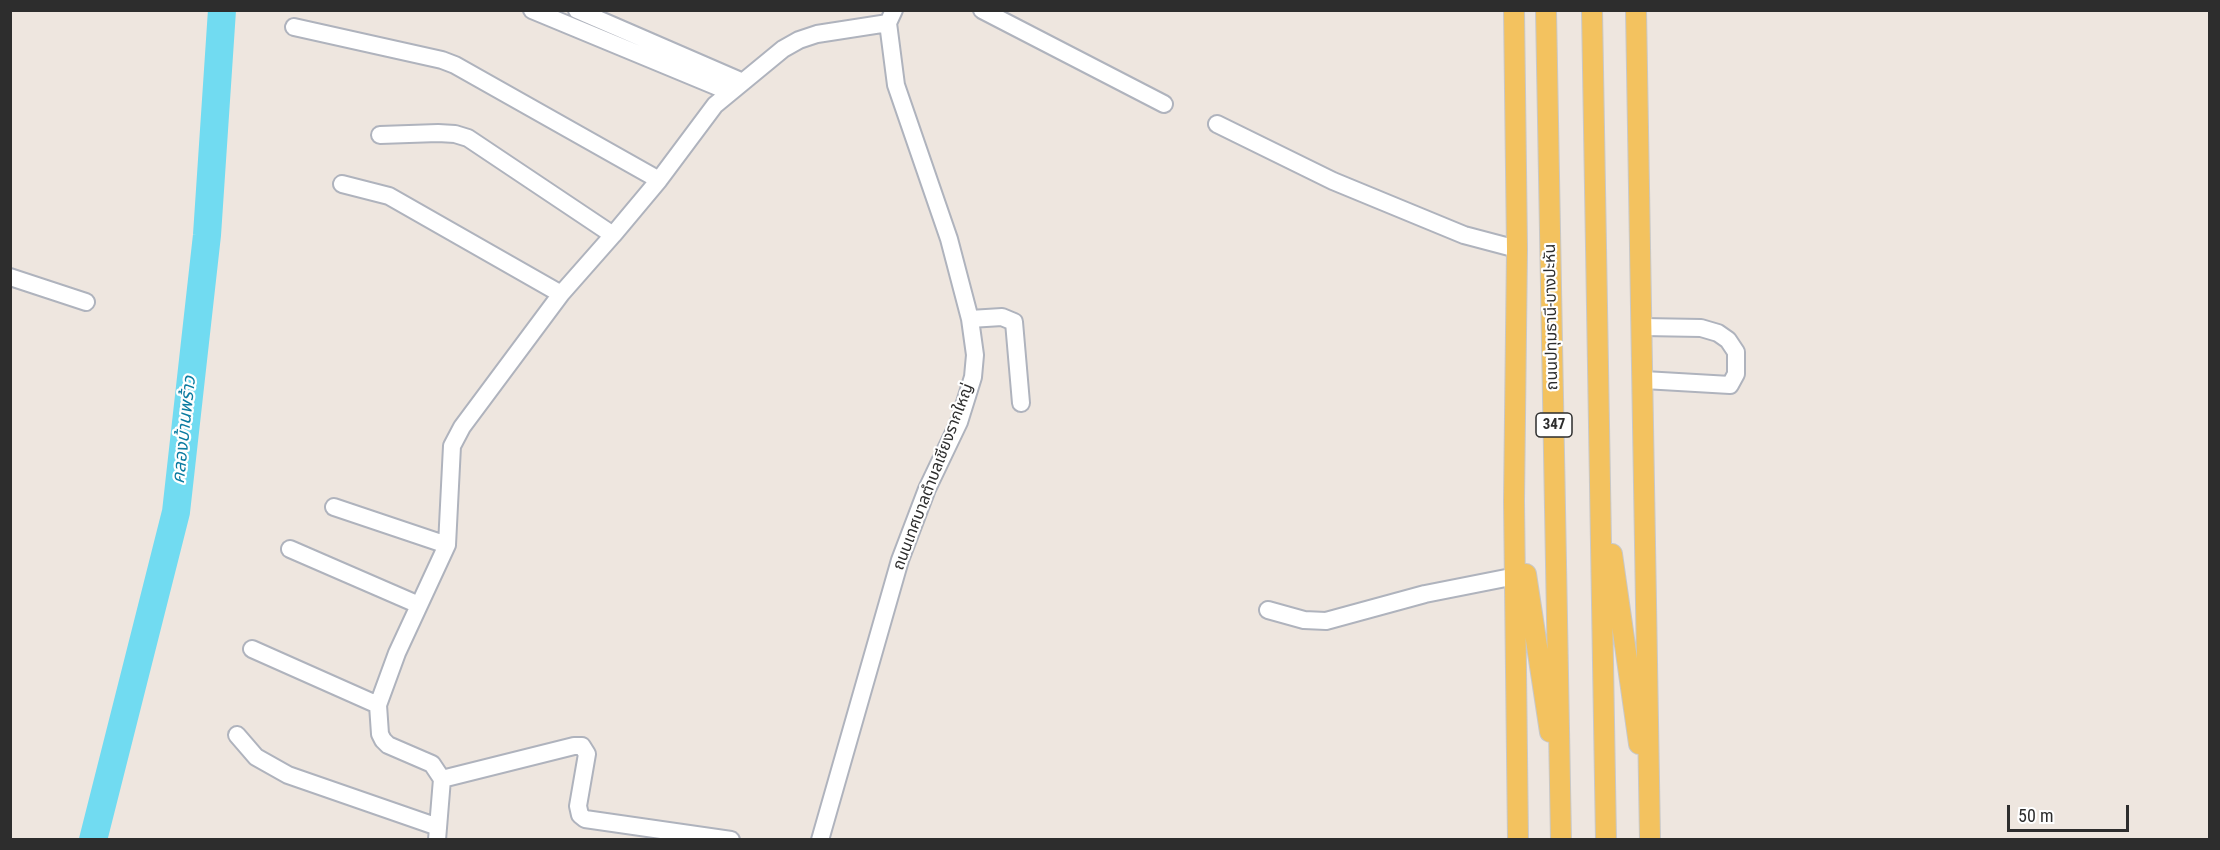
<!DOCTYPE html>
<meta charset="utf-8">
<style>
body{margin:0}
#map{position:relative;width:2220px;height:850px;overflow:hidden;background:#eee6df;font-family:"Roboto Condensed",sans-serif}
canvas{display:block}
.frame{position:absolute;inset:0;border:12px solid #2d2d2d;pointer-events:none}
.scale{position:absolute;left:2007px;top:805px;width:122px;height:27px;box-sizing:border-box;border:3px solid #2d2d2d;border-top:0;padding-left:8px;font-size:18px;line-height:21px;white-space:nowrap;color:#2d2d2d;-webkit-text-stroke:4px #fff;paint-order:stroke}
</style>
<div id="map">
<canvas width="2220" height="850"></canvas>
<div class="frame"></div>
<div class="scale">50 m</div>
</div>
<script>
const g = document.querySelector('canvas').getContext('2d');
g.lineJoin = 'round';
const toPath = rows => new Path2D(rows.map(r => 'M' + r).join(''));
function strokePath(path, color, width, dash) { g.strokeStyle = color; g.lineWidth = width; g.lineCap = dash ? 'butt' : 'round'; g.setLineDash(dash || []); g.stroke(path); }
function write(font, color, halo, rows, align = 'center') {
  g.font = font + ' "Roboto Condensed","Noto Sans Thai",sans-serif'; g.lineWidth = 4.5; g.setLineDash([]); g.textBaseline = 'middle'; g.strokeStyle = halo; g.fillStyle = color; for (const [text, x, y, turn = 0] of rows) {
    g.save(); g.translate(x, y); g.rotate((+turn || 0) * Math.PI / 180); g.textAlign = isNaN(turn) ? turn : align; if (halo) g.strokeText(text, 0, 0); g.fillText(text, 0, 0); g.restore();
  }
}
strokePath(toPath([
 [93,840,176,512,207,235,222,10]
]), '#71dbf1', 28);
const minor = toPath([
 [532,10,730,92],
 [577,10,743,82],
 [982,10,1164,104],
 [294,27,442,60,455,65,659,180],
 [1217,124,1333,181,1464,235,1517,249],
 [380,135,438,133,455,134,468,138,613,235,659,180,715,105,783,49,799,40,817,34,888,23],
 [342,184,389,196,561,294],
 [10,277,86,302],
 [970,319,1002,317,1014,322,1021,403],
 [1643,327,1701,328,1718,333,1728,340,1736,352,1736,374,1730,385,1644,380],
 [334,507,447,545],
 [290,549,419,605],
 [1268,610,1304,620,1326,621,1425,594,1516,576],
 [252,649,378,705],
 [237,735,256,757,288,775,438,827],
 [442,779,574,746,582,746,587,754,578,806,580,815,585,819,731,840],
 [437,840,442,779,432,764,388,745,383,740,380,734,378,705,397,653,447,545,452,446,462,427,561,294,613,235],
 [820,840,900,560,927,489,959,422,973,377,975,355,970,319,949,239,896,85,888,23,894,10]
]);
const major = toPath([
 [1514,10,1517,249,1514,501,1518,840],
 [1546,10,1561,840],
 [1592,10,1606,840],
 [1636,10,1650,840],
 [1612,554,1639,744],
 [1526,574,1550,732]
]);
strokePath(minor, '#afb3bd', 20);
strokePath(major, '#c8c8c8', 22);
strokePath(minor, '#fff', 16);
strokePath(major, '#f3c25f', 20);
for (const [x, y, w] of [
 [1554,425,36]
]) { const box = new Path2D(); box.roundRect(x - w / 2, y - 12, w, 24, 4.5); g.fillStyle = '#fff'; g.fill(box); strokePath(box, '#2d2d2d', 1.5); }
write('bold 15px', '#2d2d2d', null, [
 ["347",1554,425]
]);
write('16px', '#2d2d2d', '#fff', [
 ["ถนนปทุมธานี-บางปะหัน",1552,317,-91],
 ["ถนนเทศบาลตำบลเชียงรากใหญ่",934,477,-69]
]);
write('italic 18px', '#0c7ca1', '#fff', [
 ["คลองบ้านพร้าว",185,430,-84]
]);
</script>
